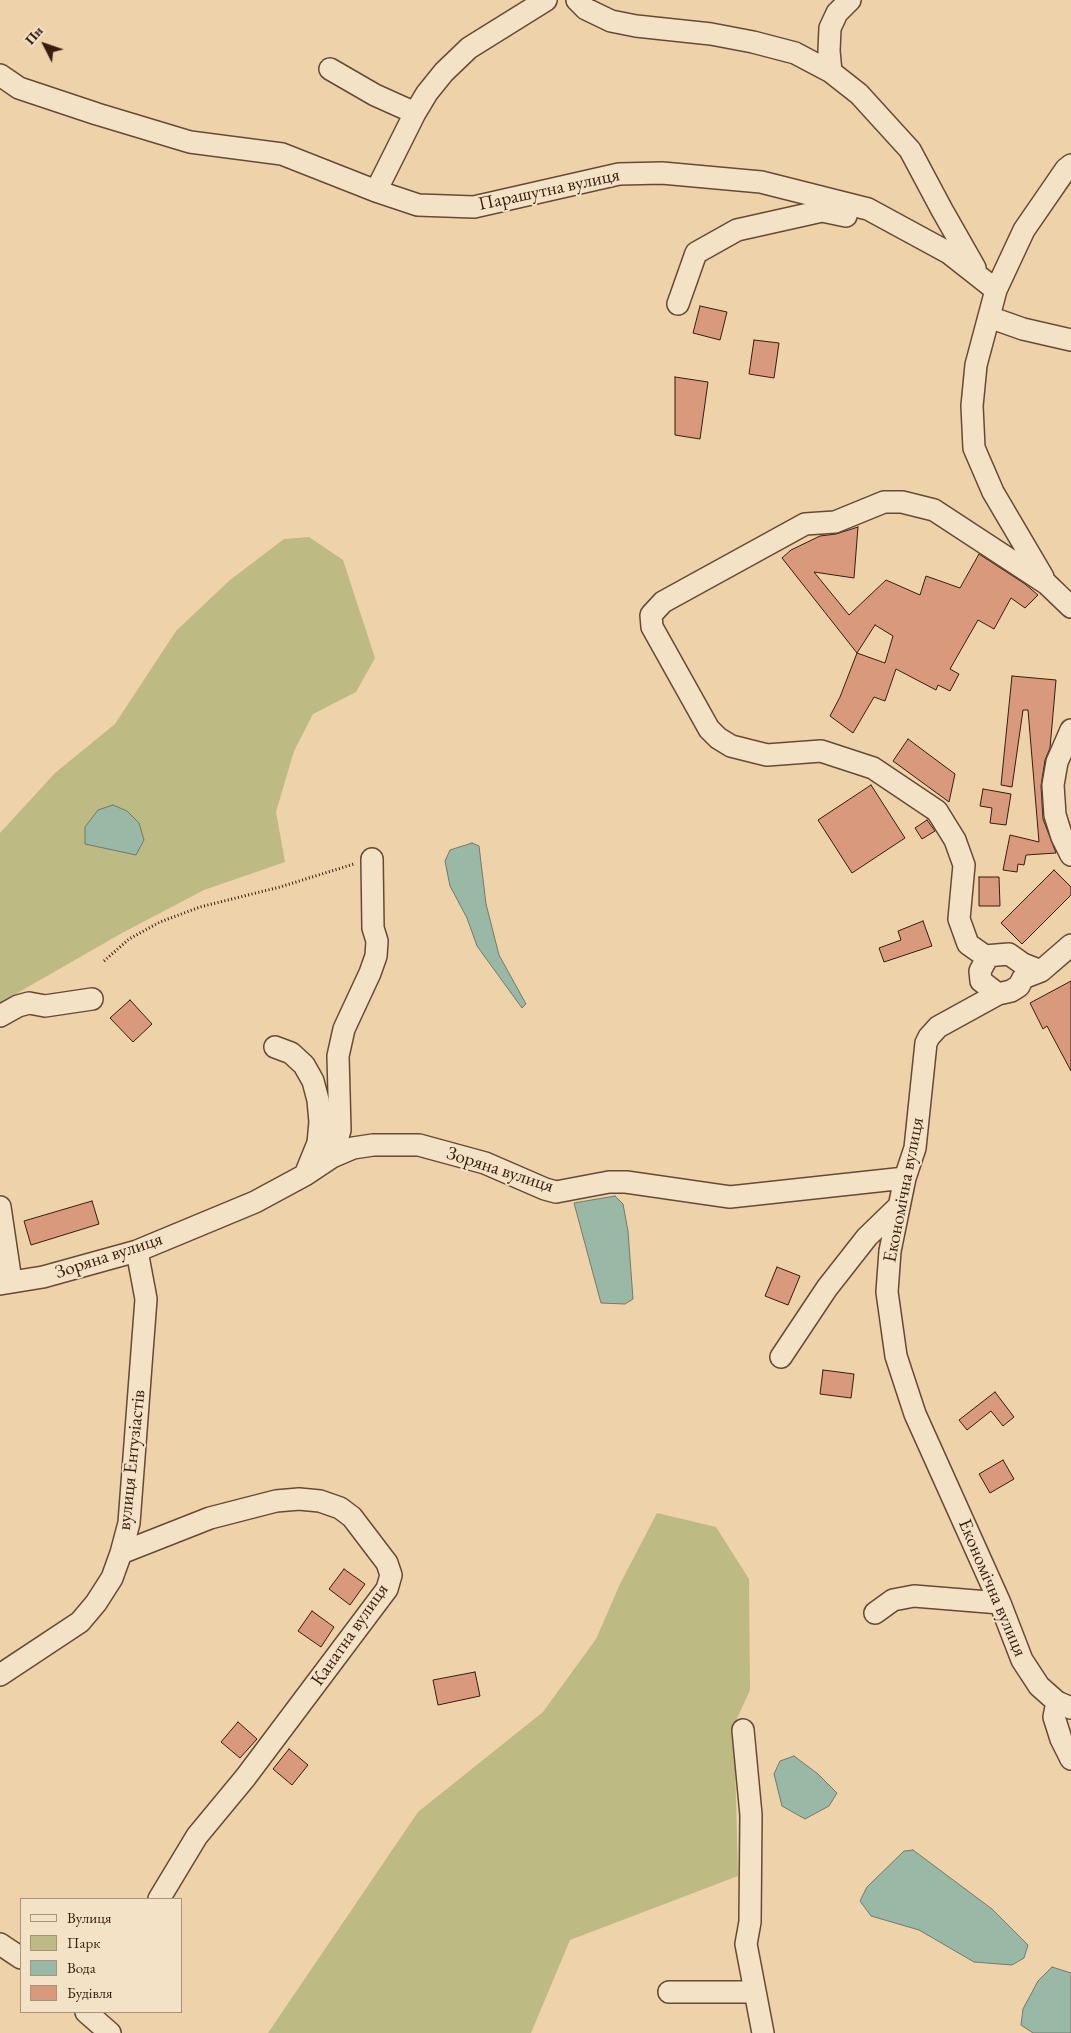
<!DOCTYPE html>
<meta charset="utf-8">
<style>
body{margin:0}
#map{position:relative;width:1071px;height:2033px;overflow:hidden;background:#eed2a9;font-family:"EB Garamond",serif}
canvas{display:block}
.legend{position:absolute;left:20px;top:1898px;width:162px;height:115px;box-sizing:border-box;background:#f4e2c7;border:1px solid #a9937d;margin:0;padding:6px 9px;list-style:none;font-size:15px;color:#381d0e}
.legend li{display:flex;align-items:center;gap:10px;height:25px}
.legend b{width:25px;border:1px solid #a9937d}
.north{position:absolute;left:20px;top:20px;width:50px;height:50px;-webkit-text-stroke:4px #f4e2c7;paint-order:stroke;rotate:311deg;font-size:14px;font-weight:700;line-height:20px;text-align:center;color:#381d0e}
.north::after{content:'';display:block;margin:auto;width:18px;height:22px;background:#381d0e;clip-path:polygon(50% 0,100% 100%,50% 72%,0 100%)}
</style>
<div id="map">
<canvas width="1071" height="2033"></canvas>
<ul class="legend">
<li><b style="height:6px;background:#f4e2c7"></b>Вулиця</li>
<li><b style="height:14px;background:#beba84"></b>Парк</li>
<li><b style="height:14px;background:#99b8a6"></b>Вода</li>
<li><b style="height:14px;background:#d8997d"></b>Будівля</li>
</ul>
<div class="north">Пн</div>
</div>
<script>
const g = document.querySelector('canvas').getContext('2d');
g.lineJoin = 'round';
function fill(path, color) { g.fillStyle = color; g.fill(path, 'evenodd'); }
const toPath = rows => new Path2D(rows.map(r => 'M' + r).join(''));
function strokePath(path, color, width, dash) { g.strokeStyle = color; g.lineWidth = width; g.lineCap = dash ? 'butt' : 'round'; g.setLineDash(dash || []); g.stroke(path); }
function write(font, color, halo, rows, align = 'center') {
  g.font = font + ' "EB Garamond",serif'; g.lineWidth = 4; g.setLineDash([]); g.textBaseline = 'middle'; g.strokeStyle = halo; g.fillStyle = color; for (const [text, x, y, turn = 0] of rows) {
    g.save(); g.translate(x, y); g.rotate((+turn || 0) * Math.PI / 180); g.textAlign = isNaN(turn) ? turn : align; if (halo) g.strokeText(text, 0, 0); g.fillText(text, 0, 0); g.restore();
  }
}
fill(toPath([
 [309,537,343,560,375,658,356,692,313,714,294,751,276,812,285,862,204,890,122,933,0,1003,0,833,55,773,115,724,176,631,230,580,284,539],
 [113,805,136,855,106,847],
 [657,1513,716,1527,749,1579,750,1690,734,1725,738,1876,570,1940,531,2033,268,2033,418,1812,543,1712,596,1639,620,1584]
]), '#beba84');
const water = toPath([
 [113,805,127,811,139,823,144,840,136,855,85,844,85,827,98,810,113,805],
 [472,843,479,846,486,904,499,955,526,1004,522,1008,477,946,467,918,450,886,445,861,450,850,472,843],
 [615,1196,623,1204,628,1231,633,1299,625,1304,601,1303,574,1203,615,1196],
 [794,1756,818,1774,837,1793,829,1806,805,1819,782,1806,774,1774,780,1761,794,1756],
 [913,1850,992,1909,1028,1945,1024,1958,1012,1965,974,1962,919,1930,871,1916,860,1901,867,1887,904,1851,913,1850],
 [1052,1967,1071,1973,1071,2033,1033,2033,1021,2025,1023,2009,1038,1981,1052,1967]
]);
fill(water, '#99b8a6');
strokePath(water, '#727a69', 1);
const building = toPath([
 [700,306,727,312,720,340,693,333,700,306],
 [754,340,779,343,774,378,749,374,754,340],
 [675,377,708,382,700,439,675,435,675,377],
 [858,527,854,578,814,572,849,615,886,580,920,595,926,576,960,588,979,554,1025,584,1038,595,1025,608,1011,598,994,629,978,620,950,669,959,674,950,691,938,685,936,690,896,669,885,701,874,697,853,733,830,716,840,697,857,653,782,558,791,550,820,536,836,534,858,527],
 [875,625,893,636,885,663,857,653,875,625],
 [1012,676,1056,680,1050,748,1045,760,1041,786,1043,819,1056,853,1026,855,1024,865,1018,864,1017,872,1003,870,1010,835,1039,842,1028,710,1023,710,1012,787,1001,785,1012,676],
 [908,739,955,774,949,802,893,761,908,739],
 [871,785,905,838,852,873,818,820,871,785],
 [983,789,1011,794,1006,825,990,823,992,808,980,806,983,789],
 [927,820,935,831,922,839,915,828,927,820],
 [1054,870,1071,887,1071,895,1022,944,1001,923,1054,870],
 [979,877,999,877,1000,906,979,906,979,877],
 [923,921,932,946,884,962,879,948,901,940,898,931,923,921],
 [1071,981,1071,1071,1047,1026,1043,1029,1030,1003,1071,981],
 [130,1000,152,1024,133,1042,110,1018,130,1000],
 [92,1201,99,1224,31,1245,24,1221,92,1201],
 [777,1267,800,1276,788,1305,765,1296,777,1267],
 [823,1370,854,1374,851,1398,820,1394,823,1370],
 [995,1392,1014,1417,1003,1426,991,1411,967,1430,959,1420,995,1392],
 [1003,1460,1014,1479,990,1493,979,1474,1003,1460],
 [344,1569,365,1584,350,1605,329,1589,344,1569],
 [312,1611,334,1627,321,1647,298,1631,312,1611],
 [475,1672,480,1696,438,1705,433,1680,475,1672],
 [238,1722,257,1739,240,1758,221,1742,238,1722],
 [289,1749,308,1765,292,1785,273,1769,289,1749]
]);
fill(building, '#d8997d');
strokePath(building, '#381d0e', 1);
const minor = toPath([
 [577,0,586,9,611,21,636,26,711,34,753,42,795,53,831,72,859,94,910,150,942,210,975,268],
 [330,69,375,95,415,113,376,191],
 [831,72,829,51,830,28,837,13,850,0],
 [0,75,19,88,97,114,190,142,282,154,376,191,418,205,474,207,619,174,662,173,761,182,868,209,949,253,996,290],
 [415,113,427,93,444,72,469,48,546,0],
 [678,304,696,253,737,230,822,211,846,216],
 [989,317,1023,329,1071,340],
 [1043,577,993,492,974,448,972,406,976,365,996,290,1024,230,1066,169,1071,165],
 [1071,730,1057,762,1053,785,1055,815,1062,837,1071,855],
 [1071,945,1041,971,1023,978,1019,986,1011,991,998,994,938,1027,929,1037,926,1043,915,1148,905,1178,890,1251,887,1292,896,1356,915,1414,1000,1603,1022,1660,1039,1686,1057,1702,1071,1708],
 [985,956,968,944,959,919,964,865,955,840,937,811,873,768,821,751,767,755,731,746,718,738,709,729,652,627,651,615,663,602,805,524,835,522,884,502,902,502,934,510,1047,584,1071,607],
 [985,956,1009,954,1023,964,1041,971],
 [985,956,986,960,980,971,981,981,998,994],
 [0,1016,18,1006,29,1003,45,1006,92,999],
 [275,1047,291,1053,304,1065,313,1081,318,1100,320,1122,318,1143,305,1175],
 [332,1157,340,1130,338,1056,344,1029,370,973,376,956,377,941,373,928,372,859],
 [0,1207,11,1281],
 [0,1284,43,1277,137,1251,255,1202,305,1175,332,1157,353,1148,373,1145,419,1145,485,1163,545,1189,556,1192,609,1182,626,1182,730,1197,905,1178],
 [781,1357,827,1288,867,1237,899,1206],
 [121,1553,210,1518,276,1501,299,1499,320,1501,340,1508,352,1517,387,1563,391,1575,387,1589,245,1778,197,1836,159,1899],
 [875,1613,893,1600,914,1596,1000,1603],
 [0,1675,80,1622,96,1603,112,1578,121,1553,129,1523,146,1299,137,1251],
 [1057,1702,1054,1717,1061,1739,1071,1759],
 [743,1730,751,1815,750,1922,746,1944,763,2033],
 [0,1944,21,1958],
 [669,1992,755,1992],
 [86,2012,110,2033]
]);
strokePath(minor, '#664a35', 24);
strokePath(toPath([
 [104,961,129,939,160,922,200,907,280,887,354,864]
]), '#381d0e', 3, [1, 2.5]);
strokePath(minor, '#f4e2c7', 21);
write('19px', '#381d0e', '#f4e2c7', [
 ["Парашутна вулиця",549,190,-12],
 ["Зоряна вулиця",500,1170,18],
 ["Економічна вулиця",904,1190,-79],
 ["Зоряна вулиця",109,1256,-18],
 ["вулиця Ентузіастів",132,1460,-84],
 ["Економічна вулиця",992,1588,67],
 ["Канатна вулиця",350,1635,-55]
]);
</script>
